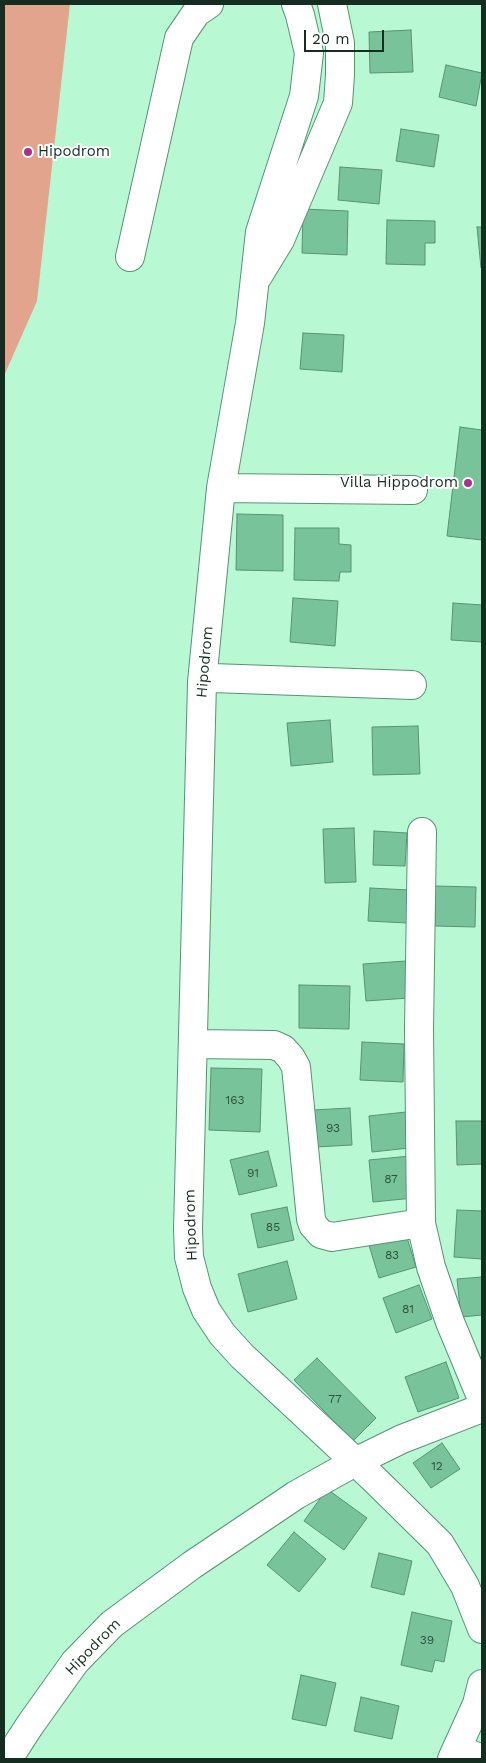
<!DOCTYPE html>
<style>
body{margin:0}
#map{position:relative;width:486px;height:1763px;overflow:hidden;background:#b8f8d3;font-family:"Work Sans",sans-serif}
canvas{display:block}
.frame{position:absolute;inset:0;border:5px solid #142d20;pointer-events:none}
.scale{position:absolute;left:304px;top:30px;width:80px;height:22px;box-sizing:border-box;border:2px solid #142d20;border-top:0;padding-left:6px;font-size:15px;line-height:18px;white-space:nowrap;color:#142d20;-webkit-text-stroke:4px #fff;paint-order:stroke}
</style>
<div id="map">
<canvas width="486" height="1763"></canvas>
<div class="frame"></div>
<div class="scale">20 m</div>
</div>
<script>
const g = document.querySelector('canvas').getContext('2d');
g.lineJoin = 'round';
function fill(path, color) { g.fillStyle = color; g.fill(path, 'evenodd'); }
const toPath = rows => new Path2D(rows.map(r => 'M' + r).join(''));
function strokePath(path, color, width, dash) { g.strokeStyle = color; g.lineWidth = width; g.lineCap = dash ? 'butt' : 'round'; g.setLineDash(dash || []); g.stroke(path); }
function write(font, color, halo, rows, align = 'center') {
  g.font = font + ' "Work Sans",sans-serif'; g.lineWidth = 4; g.setLineDash([]); g.textBaseline = 'middle'; g.strokeStyle = halo; g.fillStyle = color; for (const [text, x, y, turn = 0] of rows) {
    g.save(); g.translate(x, y); g.rotate((+turn || 0) * Math.PI / 180); g.textAlign = isNaN(turn) ? turn : align; if (halo) g.strokeText(text, 0, 0); g.fillText(text, 0, 0); g.restore();
  }
}
fill(toPath([
 [4,4,70,4,37,301,4,376]
]), '#e3a48e');
const building = toPath([
 [411,30,413,72,370,73,369,32,411,30],
 [446,65,482,73,476,106,439,97,446,65],
 [401,129,439,135,434,167,396,161,401,129],
 [340,167,382,170,379,204,338,200,340,167],
 [303,209,348,211,347,255,302,253,303,209],
 [387,220,435,221,435,243,425,243,425,265,386,264,387,220],
 [477,227,482,227,482,268,481,268,477,227],
 [303,333,344,335,342,372,300,369,303,333],
 [460,427,482,430,482,540,447,536,460,427],
 [237,514,283,515,283,571,236,570,237,514],
 [295,528,339,528,339,544,351,545,351,572,340,572,339,581,294,580,295,528],
 [293,598,338,601,335,646,290,642,293,598],
 [453,603,482,605,482,642,451,640,453,603],
 [330,720,333,762,291,766,287,723,330,720],
 [418,726,420,774,373,775,372,727,418,726],
 [354,828,356,882,325,883,323,829,354,828],
 [374,831,407,833,405,866,373,865,374,831],
 [435,886,476,887,475,927,435,926,435,886],
 [370,888,409,890,407,923,368,921,370,888],
 [406,961,409,998,366,1001,363,964,406,961],
 [299,985,350,986,349,1029,299,1028,299,985],
 [362,1042,404,1044,403,1082,360,1080,362,1042],
 [211,1068,262,1069,260,1132,209,1130,211,1068],
 [350,1108,352,1145,316,1147,313,1110,350,1108],
 [406,1112,409,1148,372,1152,369,1116,406,1112],
 [456,1121,482,1121,482,1164,457,1165,456,1121],
 [268,1151,277,1186,239,1195,230,1160,268,1151],
 [410,1156,414,1198,373,1202,369,1160,410,1156],
 [287,1207,294,1240,258,1248,251,1214,287,1207],
 [457,1210,482,1211,482,1259,454,1257,457,1210],
 [405,1231,416,1267,379,1278,368,1242,405,1231],
 [287,1261,297,1299,248,1312,238,1274,287,1261],
 [482,1277,482,1315,461,1317,457,1279,482,1277],
 [419,1285,432,1319,396,1333,383,1298,419,1285],
 [317,1358,376,1418,353,1441,294,1380,317,1358],
 [446,1362,459,1398,418,1412,405,1377,446,1362],
 [442,1443,460,1469,431,1488,413,1463,442,1443],
 [327,1489,367,1518,344,1550,304,1521,327,1489],
 [294,1532,326,1559,299,1592,267,1565,294,1532],
 [379,1553,412,1561,404,1595,371,1587,379,1553],
 [412,1612,452,1621,444,1662,435,1660,432,1672,401,1665,412,1612],
 [301,1675,336,1683,326,1726,292,1719,301,1675],
 [361,1697,399,1706,392,1739,354,1731,361,1697]
]);
fill(building, '#79c39b');
strokePath(building, '#569372', 1);
const minor = toPath([
 [296,4,300,15,309,53,304,96,260,232,250,323,221,488,202,682,188,1229,189,1257,197,1288,206,1310,222,1334,242,1356,374,1479,440,1544,465,1586,482,1629],
 [130,257,179,38,196,13,209,4],
 [258,276,280,240,338,103,340,75,340,43,332,4],
 [221,488,413,490],
 [202,682,212,678,412,685],
 [422,832,419,1029,421,1223,431,1267,450,1322,482,1399],
 [193,1044,274,1045,283,1049,291,1058,296,1067,311,1219,313,1225,321,1234,332,1237,421,1223],
 [458,1749,482,1759],
 [8,1759,30,1725,75,1662,112,1624,192,1565,296,1495,355,1462,402,1439,482,1408],
 [452,1759,477,1704,482,1684]
]);
strokePath(minor, '#579474', 30);
strokePath(minor, '#fff', 28);
for (const [x, y, r, color] of [
 [28,152,5,"#a8328b"],
 [468,483,5,"#a8328b"]
]) { const dot = new Path2D(); dot.arc(x, y, r, 0, 2 * Math.PI); g.fillStyle = color; g.fill(dot); strokePath(dot, '#fff', 2); }
write('12px', '#2d523f', null, [
 ["163",235,1100],
 ["93",333,1128],
 ["91",253,1173],
 ["87",391,1179],
 ["85",273,1227],
 ["83",392,1255],
 ["81",408,1309],
 ["77",335,1399],
 ["12",437,1466],
 ["39",427,1640]
]);
write('15px', '#142d20', '#fff', [
 ["Hipodrom",38,152],
 ["Villa Hippodrom",458,483,"right"]
], 'left');
write('15px', '#142d20', '#fff', [
 ["Hipodrom",205,662,-85],
 ["Hipodrom",191,1225,-92],
 ["Hipodrom",93,1647,-46]
]);
</script>
